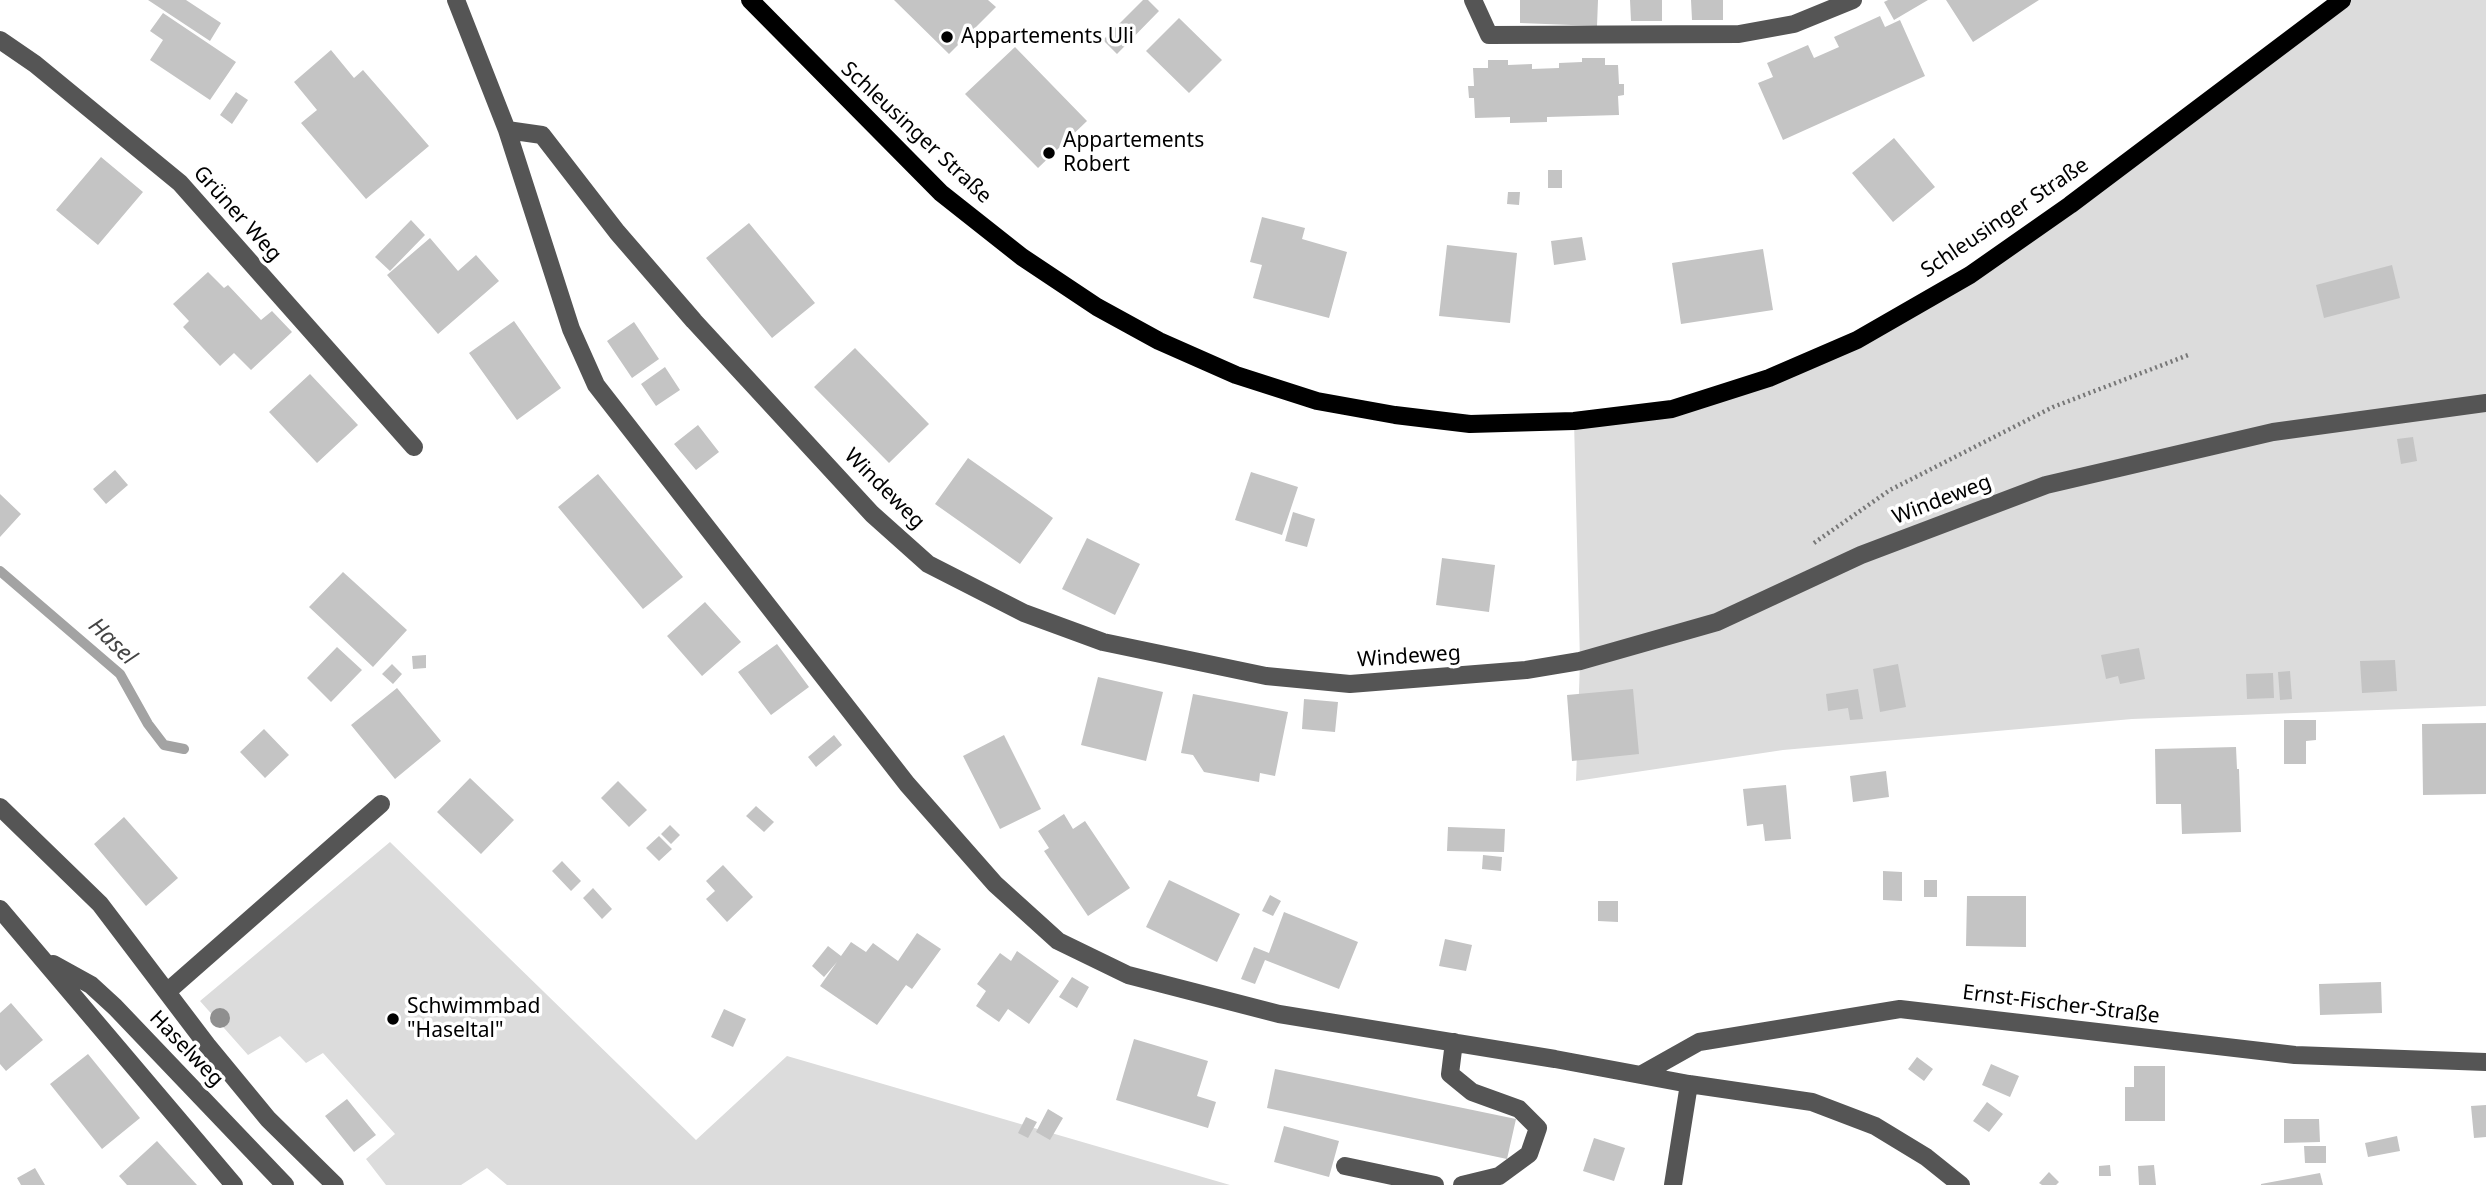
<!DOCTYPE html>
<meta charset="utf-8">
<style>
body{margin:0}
canvas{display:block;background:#fff}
</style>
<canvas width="2486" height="1185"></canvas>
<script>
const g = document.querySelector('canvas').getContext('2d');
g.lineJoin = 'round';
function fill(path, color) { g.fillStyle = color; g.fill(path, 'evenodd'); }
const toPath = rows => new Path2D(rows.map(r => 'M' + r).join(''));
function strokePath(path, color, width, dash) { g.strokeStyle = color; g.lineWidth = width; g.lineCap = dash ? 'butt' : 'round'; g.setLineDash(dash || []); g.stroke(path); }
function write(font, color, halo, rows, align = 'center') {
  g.font = font + ' "Noto Sans",sans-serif'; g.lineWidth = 7; g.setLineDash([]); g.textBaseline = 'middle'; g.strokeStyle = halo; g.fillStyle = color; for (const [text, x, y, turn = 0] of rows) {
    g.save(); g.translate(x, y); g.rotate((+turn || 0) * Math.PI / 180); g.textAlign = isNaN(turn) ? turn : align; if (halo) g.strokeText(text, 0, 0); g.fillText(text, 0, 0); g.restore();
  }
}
fill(toPath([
 [2342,0,2486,0,2486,706,2132,719,1783,750,1576,781,1580,661,1574,421,1672,408,1769,378,1970,275],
 [390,842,696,1140,787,1056,1230,1185,507,1185,487,1168,461,1185,386,1185,366,1159,395,1134,323,1053,306,1063,280,1036,248,1055,200,1001]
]), '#dcdcdc');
strokePath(toPath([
 [0,571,120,674,148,724,164,745,184,749]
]), '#a3a3a3', 10);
fill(toPath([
 [148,0,186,0,221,23,210,41],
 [894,0,988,0,996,7,949,54],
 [1143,0,1148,0,1159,11,1117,54,1103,40],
 [1520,0,1598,0,1597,26,1520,23],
 [1630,0,1662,0,1662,21,1631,21],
 [1691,0,1723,0,1723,20,1692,20],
 [1888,0,1928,0,1894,20,1884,2],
 [1946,0,2039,0,1973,42],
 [163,13,236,62,210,100,150,60,163,40,150,31],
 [1880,16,1885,27,1900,20,1925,76,1783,140,1758,83,1773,77,1767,63,1808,45,1814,58,1839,47,1834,37],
 [1179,18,1222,60,1189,93,1146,51],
 [1015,47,1087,121,1038,168,965,94],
 [331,50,354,78,363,70,429,146,366,199,301,123,317,110,294,82],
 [1582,58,1605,58,1605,65,1618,65,1619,84,1624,84,1624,95,1618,96,1619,115,1547,117,1547,122,1510,123,1510,117,1475,118,1474,98,1469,98,1468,86,1474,86,1473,68,1488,68,1488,60,1508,60,1508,65,1532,64,1532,69,1559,68,1559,63,1582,62],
 [236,92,248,100,232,124,220,115],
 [1894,138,1935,187,1893,222,1852,173],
 [101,157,143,192,98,245,56,210],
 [1548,170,1562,170,1562,188,1548,188],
 [1508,192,1520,192,1519,205,1507,204],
 [1262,217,1305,228,1302,239,1347,252,1329,318,1253,298,1262,265,1250,262],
 [411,220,425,235,390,271,375,257],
 [749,223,815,303,772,338,706,258],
 [1582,237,1586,260,1554,265,1551,241],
 [430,238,458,271,476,255,499,281,438,334,387,275],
 [1447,245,1517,253,1510,323,1439,316],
 [1763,249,1773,310,1681,324,1672,263],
 [2392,265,2400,298,2324,318,2316,285],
 [208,272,224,288,228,285,261,320,272,311,292,332,251,370,234,353,220,366,183,327,189,321,173,304],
 [514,321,561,388,517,420,469,353],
 [634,322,659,359,632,378,607,341],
 [855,348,929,424,889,463,814,387],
 [665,367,680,390,656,406,641,384],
 [310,374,358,425,317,463,269,412],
 [698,425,719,452,696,470,674,444],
 [2413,437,2417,461,2401,464,2397,439],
 [968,458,1053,518,1020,564,935,504],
 [115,470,128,485,106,504,93,489],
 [1251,472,1298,487,1282,535,1235,520],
 [598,474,683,577,643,609,558,507],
 [0,494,21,514,0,537],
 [1293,512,1315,519,1307,547,1285,541],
 [1087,538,1140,564,1115,615,1062,589],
 [1442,558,1495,565,1489,612,1436,605],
 [343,572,407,630,373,667,309,607],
 [705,602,741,642,702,676,667,636],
 [777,644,809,687,771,715,738,672],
 [337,647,362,670,331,702,307,678],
 [2139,648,2145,679,2120,684,2118,676,2106,679,2101,655],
 [426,655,426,668,413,669,412,656],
 [2395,660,2397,691,2362,693,2360,661],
 [392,664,402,674,393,684,382,674],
 [1898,664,1906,707,1880,712,1873,669],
 [2290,671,2292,699,2280,700,2278,672],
 [2273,673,2274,698,2247,699,2246,674],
 [1098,677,1163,692,1146,761,1081,745],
 [397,688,441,741,395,779,351,725],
 [1633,689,1639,754,1572,761,1567,695],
 [1858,689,1863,719,1850,720,1848,708,1828,711,1826,694],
 [1193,694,1288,712,1275,776,1260,773,1259,782,1204,772,1193,755,1181,753],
 [1304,699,1338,702,1335,732,1302,729],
 [2284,720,2316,720,2316,740,2306,741,2306,764,2284,764],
 [2486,723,2486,794,2423,795,2422,724],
 [264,729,289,755,265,778,240,752],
 [834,735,842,745,816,767,808,757],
 [1004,735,1041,809,1000,829,963,756],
 [2236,747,2237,769,2239,769,2241,832,2182,834,2181,804,2156,804,2155,749],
 [1886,771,1889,797,1853,802,1850,776],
 [470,778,514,820,481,854,437,812],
 [618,781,647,810,629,827,601,798],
 [1786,785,1791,839,1765,841,1763,824,1747,826,1743,789],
 [756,806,774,822,764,832,746,816],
 [1064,814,1073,829,1085,821,1130,888,1088,916,1044,851,1049,848,1038,831],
 [124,817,178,878,146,906,94,844],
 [670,825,680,835,671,844,661,834],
 [1448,827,1505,829,1504,852,1447,851],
 [659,836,672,849,659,861,646,848],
 [1483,855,1502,857,1501,871,1482,869],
 [562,861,581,881,571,891,552,871],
 [723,865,753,897,727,922,706,899,715,891,706,881],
 [1883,871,1902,872,1902,901,1883,900],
 [1169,880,1240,914,1217,962,1146,927],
 [1924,880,1937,880,1937,897,1924,897],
 [593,888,612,909,602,919,583,898],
 [1270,895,1281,901,1273,916,1262,911],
 [1967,896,2026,896,2026,947,1966,946],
 [1598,901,1618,901,1618,922,1598,921],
 [1284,912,1358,942,1339,989,1265,960,1255,984,1241,979,1254,947,1269,953],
 [917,933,941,949,912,989,906,985,877,1025,820,986,837,962,824,977,812,966,828,946,841,956,851,942,866,952,873,943,898,961],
 [1445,939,1472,945,1466,971,1439,966],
 [1017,951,1059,981,1029,1024,1008,1009,999,1022,976,1006,986,991,977,984,1000,953,1011,961],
 [1072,977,1089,987,1077,1008,1059,997],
 [2381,982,2382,1013,2320,1015,2319,984],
 [11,1003,43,1040,6,1071,0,1064,0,1013],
 [724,1009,746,1019,733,1047,711,1037],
 [1134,1039,1208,1061,1197,1096,1216,1102,1208,1128,1116,1100],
 [88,1054,140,1118,102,1149,50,1084],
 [1917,1057,1933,1069,1924,1081,1908,1069],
 [1991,1064,2019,1076,2010,1097,1982,1085],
 [2134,1066,2165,1066,2165,1121,2125,1121,2125,1087,2134,1087],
 [1275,1069,1516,1119,1507,1159,1267,1108],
 [347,1099,376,1135,354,1152,325,1116],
 [1987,1102,2003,1114,1989,1132,1973,1121],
 [2486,1105,2486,1137,2474,1138,2471,1106],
 [1048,1109,1063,1118,1050,1140,1036,1132],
 [1026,1117,1037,1122,1028,1138,1018,1133],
 [2284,1119,2319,1119,2320,1142,2284,1143],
 [1284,1126,1339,1141,1329,1177,1274,1162],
 [2397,1136,2400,1151,2368,1157,2365,1143],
 [1594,1138,1625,1148,1614,1181,1583,1171],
 [157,1141,186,1173,197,1185,127,1185,119,1176],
 [2304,1146,2326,1146,2326,1163,2305,1163],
 [2110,1165,2111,1176,2099,1176,2099,1166],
 [2154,1165,2156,1185,2139,1185,2138,1166],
 [35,1168,45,1185,21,1185,17,1178],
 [2049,1172,2059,1182,2056,1185,2042,1185,2039,1183],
 [2320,1173,2323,1185,2261,1185,2261,1184]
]), '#c4c4c4');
strokePath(toPath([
 [1814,543,1890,490,2053,407,2191,354]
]), '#777', 4.5, [2, 3.5]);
strokePath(toPath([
 [456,0,507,130,571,329,596,385,907,784,995,884,1058,941,1128,975,1279,1014,1555,1059,1689,1084,1812,1102,1875,1126,1926,1157,1961,1185],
 [1473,0,1489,35,1739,34,1794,24,1853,0],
 [0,40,35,64,180,183,414,447],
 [507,130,542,135,617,232,694,321,872,514,928,564,1024,613,1103,642,1266,676,1350,684,1526,670,1580,661,1717,622,1861,555,2046,485,2273,432,2486,403],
 [0,807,100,904,207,1045,268,1119,335,1185],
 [0,909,234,1185],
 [53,964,91,985,115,1007,285,1185],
 [168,991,381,804],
 [1454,1042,1450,1074,1472,1092,1519,1109,1538,1128,1529,1154,1499,1176,1462,1185],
 [1642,1074,1699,1042,1900,1009,2295,1055,2486,1062],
 [1345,1166,1435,1185],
 [1673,1185,1689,1084]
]), '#555', 18);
strokePath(toPath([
 [750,0,941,193,1022,257,1097,307,1159,341,1236,375,1317,401,1395,415,1470,424,1574,421,1672,409,1769,378,1857,340,1970,275,2070,205,2342,0]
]), '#000', 18);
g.fillStyle = '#8f8f8f';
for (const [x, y] of [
 [220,1018]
]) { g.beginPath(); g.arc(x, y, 10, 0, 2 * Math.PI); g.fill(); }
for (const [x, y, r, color] of [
 [947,37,7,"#000"],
 [1049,153,7,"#000"],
 [393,1019,7,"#000"]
]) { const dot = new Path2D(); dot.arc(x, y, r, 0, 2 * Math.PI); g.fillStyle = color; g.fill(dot); strokePath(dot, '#fff', 2.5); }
write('21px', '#000', '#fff', [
 ["Appartements Uli",961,37],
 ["Appartements",1063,141],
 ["Robert",1063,165],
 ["Schwimmbad",407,1007],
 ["\"Haseltal\"",407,1031]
], 'left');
write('21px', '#000', '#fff', [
 ["Schleusinger Straße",916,133,43],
 ["Grüner Weg",237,214,48],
 ["Schleusinger Straße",2005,218,-34],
 ["Windeweg",884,489,45],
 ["Windeweg",1942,500,-21],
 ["Windeweg",1409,657,-4],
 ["Ernst-Fischer-Straße",2061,1005,7],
 ["Haselweg",186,1049,46]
]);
write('italic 23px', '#444', '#fff', [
 ["Hasel",112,642,44]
]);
</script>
